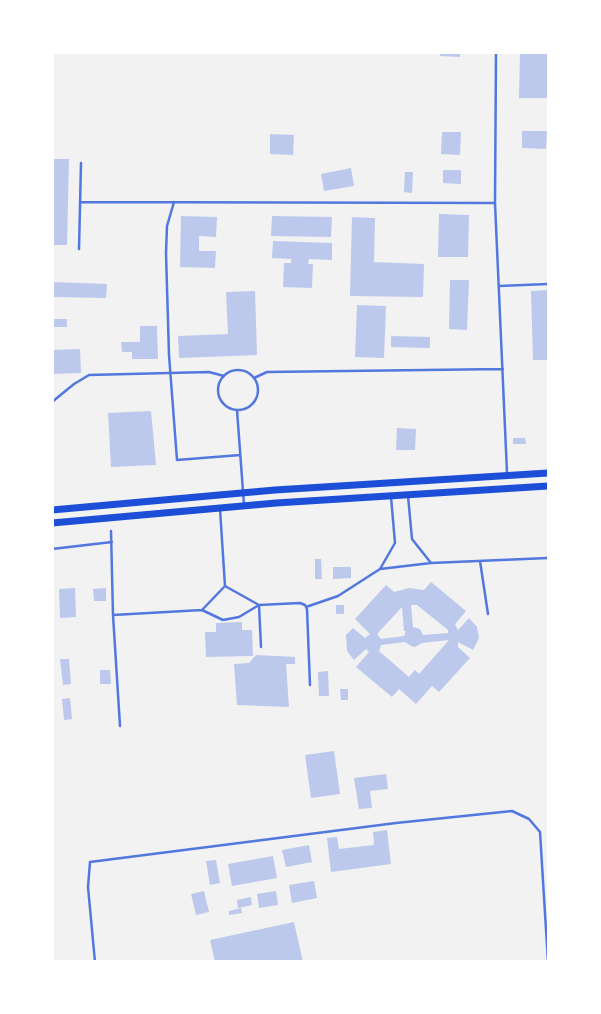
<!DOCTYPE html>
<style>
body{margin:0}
#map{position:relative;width:601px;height:1014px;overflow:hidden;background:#f2f2f2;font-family:Arial,sans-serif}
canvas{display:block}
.frame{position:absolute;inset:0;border:54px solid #fff;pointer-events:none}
</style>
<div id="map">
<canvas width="601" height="1014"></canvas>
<div class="frame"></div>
</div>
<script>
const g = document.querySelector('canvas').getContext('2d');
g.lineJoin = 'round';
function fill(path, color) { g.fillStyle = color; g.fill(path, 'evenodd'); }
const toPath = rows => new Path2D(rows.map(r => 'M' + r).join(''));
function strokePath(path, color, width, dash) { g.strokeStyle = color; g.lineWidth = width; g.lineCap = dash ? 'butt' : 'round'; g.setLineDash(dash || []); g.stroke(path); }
fill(toPath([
 [440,52,460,52,460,57,440,56],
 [520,52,548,52,548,98,519,98],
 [522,131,547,131,546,149,522,148],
 [442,132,461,132,460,155,441,154],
 [270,134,294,135,293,155,270,154],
 [52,159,69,159,67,245,52,245],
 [351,168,354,186,324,191,321,174],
 [443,170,461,170,461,184,443,183],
 [405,172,413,172,412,193,404,192],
 [439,214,469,215,468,257,438,257],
 [181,216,217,217,216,237,199,236,199,251,216,251,215,268,180,267],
 [272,216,332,217,331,237,271,236],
 [352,217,375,218,374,262,424,264,423,297,350,296],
 [273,241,332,243,332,260,309,259,308,264,313,264,312,288,283,287,284,263,291,263,291,259,272,258],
 [450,280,469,280,467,330,449,329],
 [52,282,107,284,106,298,52,297],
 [548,290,548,360,533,360,531,291],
 [255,291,257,355,179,358,178,336,228,334,226,292],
 [357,305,386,306,384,358,355,357],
 [53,319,67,319,67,327,54,327],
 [140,326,157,326,158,359,132,359,132,352,122,352,121,342,140,342],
 [391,336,430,337,430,348,391,347],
 [80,349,81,373,52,374,52,350],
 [151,411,156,465,111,467,108,413],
 [397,428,416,429,415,450,396,450],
 [513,438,525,438,526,444,513,444],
 [315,559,321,559,322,579,315,579],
 [333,567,351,567,351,578,333,579],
 [431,582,466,611,455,624,458,630,469,618,477,627,479,638,473,650,458,642,458,647,470,658,439,692,432,686,416,704,399,689,392,697,356,667,369,652,366,649,354,660,347,651,346,635,353,628,365,638,370,634,355,619,386,585,394,592,409,588,424,590],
 [411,605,417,605,448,630,448,633,423,635,420,629,413,627],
 [402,607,404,631,406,631,404,636,381,639,377,634],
 [449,640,419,674,415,670,409,677,379,651,381,645,405,642,411,646,415,647,422,643],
 [75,588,76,617,60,618,59,589],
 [106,588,106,601,94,601,93,589],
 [336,605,344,605,344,614,336,614],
 [242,622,242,630,252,630,253,656,206,657,205,632,216,632,216,623],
 [256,655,295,657,295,664,286,664,289,707,237,705,234,664,249,663],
 [60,659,69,659,71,684,63,685],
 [100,670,110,670,111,684,100,684],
 [328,671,329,696,319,696,318,672],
 [340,689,348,689,348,700,341,700],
 [70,698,72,719,64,720,62,699],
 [334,751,340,794,311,798,305,755],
 [386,774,388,789,370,791,372,808,359,809,354,778],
 [387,830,391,864,331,872,327,838,337,837,339,849,374,845,373,832],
 [309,845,312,862,286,867,282,850],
 [273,856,277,878,232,886,228,864],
 [216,860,220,883,210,885,206,861],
 [314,881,317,898,292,903,289,885],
 [204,891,209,912,196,915,191,894],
 [276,891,278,905,259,908,257,894],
 [251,897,252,905,238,908,237,900],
 [241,908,242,913,229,915,229,911],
 [294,922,303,962,215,962,210,940]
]), '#bdc9ec');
strokePath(toPath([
 [496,52,495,203,507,473],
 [81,202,495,203],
 [174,202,167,226,166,253,169,355,177,460,240,455],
 [79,249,81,163],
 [499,286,548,284],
 '218 390a20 20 0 1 1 40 0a20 20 0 1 1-40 0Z',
 [254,378,267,372,503,369],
 [52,402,74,384,89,375,209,372,224,376],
 [237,410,244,505],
 [111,531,113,615,120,726],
 [52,549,112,542],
 [480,561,488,614],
 [431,563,548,558],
 [380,569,431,563,412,539,408,496],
 [225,586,259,605,300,603,305,605,307,609,310,685],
 [306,607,338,596,380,569,395,543,391,497],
 [202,610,223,620,239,617,259,605,261,647],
 [113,615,202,610,225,586,220,509],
 [95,962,88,887,90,862,396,823,512,811,529,819,540,832,548,962]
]), '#5277de', 2.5);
strokePath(toPath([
 [52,510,275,490,548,473],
 [52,523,276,503,548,486]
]), '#1d4ed8', 7);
</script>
